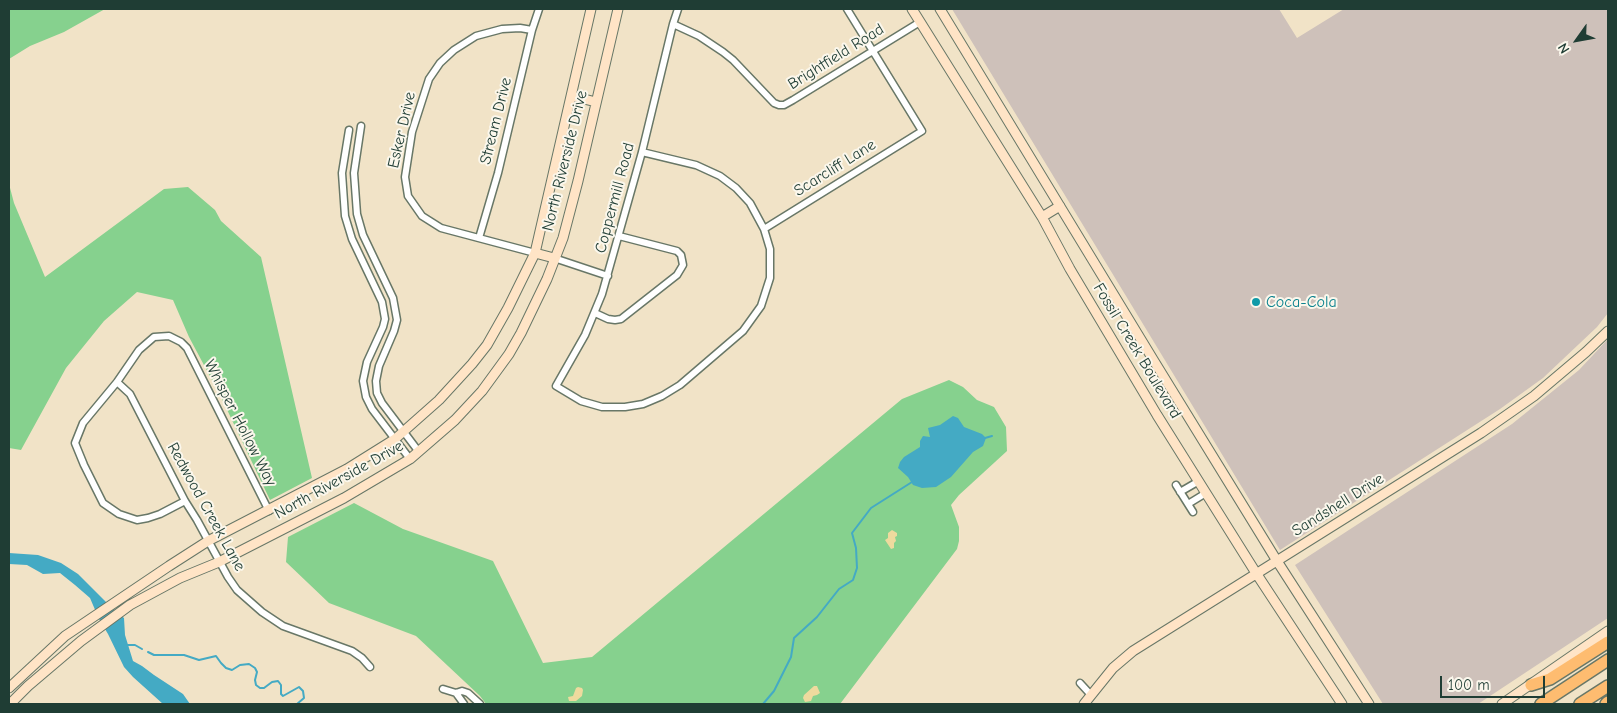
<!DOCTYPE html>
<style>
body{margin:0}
#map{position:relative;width:1617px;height:713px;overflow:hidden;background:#f1e3c7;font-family:"Comic Neue",sans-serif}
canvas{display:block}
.frame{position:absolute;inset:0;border:10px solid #1f3d34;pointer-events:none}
.north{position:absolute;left:1552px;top:15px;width:50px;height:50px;-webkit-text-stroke:4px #fbf7ec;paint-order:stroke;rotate:238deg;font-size:14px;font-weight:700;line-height:20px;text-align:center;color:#1f3d34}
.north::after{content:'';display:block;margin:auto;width:18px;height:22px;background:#1f3d34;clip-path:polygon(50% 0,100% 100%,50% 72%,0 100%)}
.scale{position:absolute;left:1440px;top:676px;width:105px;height:22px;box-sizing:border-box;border:2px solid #1f3d34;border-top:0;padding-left:6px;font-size:15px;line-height:18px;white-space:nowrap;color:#1f3d34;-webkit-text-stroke:4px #fbf7ec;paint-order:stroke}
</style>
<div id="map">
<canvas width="1617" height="713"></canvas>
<div class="frame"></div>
<div class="north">N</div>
<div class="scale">100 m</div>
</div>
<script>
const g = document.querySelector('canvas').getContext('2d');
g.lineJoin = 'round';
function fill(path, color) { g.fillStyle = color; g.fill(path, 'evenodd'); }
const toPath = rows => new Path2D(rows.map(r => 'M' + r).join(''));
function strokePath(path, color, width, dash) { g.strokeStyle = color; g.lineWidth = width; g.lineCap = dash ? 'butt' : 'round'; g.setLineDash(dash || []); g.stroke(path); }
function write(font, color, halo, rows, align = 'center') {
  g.font = font + ' "Comic Neue",sans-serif'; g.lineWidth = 4; g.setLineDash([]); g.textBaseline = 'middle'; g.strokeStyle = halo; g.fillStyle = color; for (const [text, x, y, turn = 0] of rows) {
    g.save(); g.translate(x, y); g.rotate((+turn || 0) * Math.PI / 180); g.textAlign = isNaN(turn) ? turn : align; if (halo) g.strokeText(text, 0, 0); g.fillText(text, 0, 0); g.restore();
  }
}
fill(toPath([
 [952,9,1279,9,1297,38,1344,9,1608,9,1608,313,1597,327,1543,378,1500,409,1280,550],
 [1608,339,1608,618,1478,704,1383,704,1295,565,1512,424,1579,370]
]), '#cec1ba');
fill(toPath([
 [9,9,105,9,64,32,30,46,9,59],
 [9,184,14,203,45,277,164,189,188,187,215,210,221,221,261,257,312,478,270,500,221,397,189,337,173,300,137,292,104,321,66,368,21,450,9,448],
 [949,380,963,387,977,400,994,407,1006,427,1007,451,959,495,951,505,959,527,959,541,957,549,840,704,486,704,480,696,416,636,329,603,286,562,288,537,354,503,403,529,493,561,543,663,592,657,902,399]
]), '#86d18e');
fill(toPath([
 [892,530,897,533,897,536,895,537,896,541,894,543,894,548,891,549,885,540,888,538,888,533],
 [814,686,817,686,820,693,817,695,813,696,811,701,805,702,803,698,804,695],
 [578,687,582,688,583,690,582,696,576,701,569,701,568,697,573,696,576,688]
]), '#eeda9e');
fill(toPath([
 [953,416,958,418,964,427,982,434,986,438,983,446,973,452,951,477,936,487,922,488,913,485,908,477,898,468,900,462,904,457,920,447,920,441,923,436,930,437,928,428,940,425],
 [9,553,38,555,61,563,78,574,108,604,124,618,125,635,133,661,142,666,154,675,183,694,190,704,163,704,133,677,124,667,108,634,99,619,90,598,75,585,60,573,43,574,27,565,9,564]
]), '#44aac4');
strokePath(toPath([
 [985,438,992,436],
 [127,645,135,645,142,649],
 [148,652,154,655,184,655,199,660,216,656,221,663,226,668,232,670,240,665,249,664,255,668,257,672,255,680,256,685,260,688,264,688,272,682,278,681,281,685,281,694,283,696,299,687,303,691,304,698,297,704],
 [763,704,774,691,791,657,794,638,817,617,839,589,853,580,857,568,856,548,852,533,871,508,912,482]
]), '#44aac4', 2);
const street = toPath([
 [673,24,699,36,723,52,733,60,774,103,779,105,784,105,793,100,920,22],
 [532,30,520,28,502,29,476,36,454,50,440,63,429,79,412,132,405,177,408,196,422,216,441,228,535,253],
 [361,126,354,173,357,214,363,235,393,298,397,320,394,331,379,366,376,381,377,393,382,403,419,452],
 [349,130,342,173,345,216,352,239,382,302,385,319,383,327,367,362,363,381,366,397,372,409,410,459],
 [642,152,696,165,720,176,736,188,750,203,764,229,770,249,770,278,761,306,743,331,680,385,662,396,643,404,625,407,602,407,581,401,556,386,585,335,602,294,642,152,673,24,678,9],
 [764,229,922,131,847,9],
 [479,238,498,173,532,30,539,9],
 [554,258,608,276],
 [595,313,608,319,615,320,621,319,677,275,683,265,681,255,677,251,619,236],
 [117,382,130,394,185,501,197,520,228,577,237,590,262,612,283,626,352,651,362,658,370,667],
 [1176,485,1193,512],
 [1180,492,1199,481],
 [185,501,160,514,148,518,137,520,119,514,103,503,84,465,75,443,83,423,117,382,139,350,154,337,169,336,181,342,187,348,269,511],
 [1188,504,1206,493],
 [1080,683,1091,695],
 [443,689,456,693,462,691,468,693,480,704],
 [456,693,464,704]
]);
const secondary = toPath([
 [912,9,1042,217,1070,269,1157,415,1256,573,1342,704],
 [940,9,1154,361,1277,561,1369,704],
 [572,96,596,102],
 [1042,217,1060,206],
 [535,253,554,258],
 [9,688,65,636,169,566,208,541,347,469,395,439,439,400,472,364,487,345,508,308,535,253,591,9],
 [10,704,28,686,81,641,130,605,180,578,219,562,344,498,410,459,455,420,482,391,509,354,521,333,547,279,563,238,578,181,618,9],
 [1084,704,1113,668,1133,651,1481,433,1534,396,1586,352,1608,331],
 [1502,704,1608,631]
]);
const highway = toPath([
 [1531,685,1550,679,1608,642],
 [1541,704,1608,660],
 [1580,704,1608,686],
 [1606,704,1608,702]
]);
strokePath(street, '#687767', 9);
strokePath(secondary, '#687767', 11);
strokePath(highway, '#687767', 14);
strokePath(street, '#fff', 6);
strokePath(secondary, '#ffe4c6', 9);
strokePath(highway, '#febc70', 11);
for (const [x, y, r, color] of [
 [1256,302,5,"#0f9aa8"]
]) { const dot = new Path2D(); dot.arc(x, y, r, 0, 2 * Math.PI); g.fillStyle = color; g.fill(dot); strokePath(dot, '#fbf7ec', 2); }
write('16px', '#1f3d34', '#fbf7ec', [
 ["Brightfield Road",836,57,-32],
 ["Stream Drive",496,121,-76],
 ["Esker Drive",402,130,-77],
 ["North Riverside Drive",565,161,-76],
 ["Scarcliff Lane",835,168,-32],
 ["Coppermill Road",615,198,-75],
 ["Fossil Creek Boulevard",1137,351,59],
 ["Whisper Hollow Way",240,423,63],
 ["North Riverside Drive",339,480,-29],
 ["Sandshell Drive",1338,505,-32],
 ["Redwood Creek Lane",206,507,61]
]);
write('16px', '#0d838f', '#fbf7ec', [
 ["Coca-Cola",1266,302]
], 'left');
</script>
